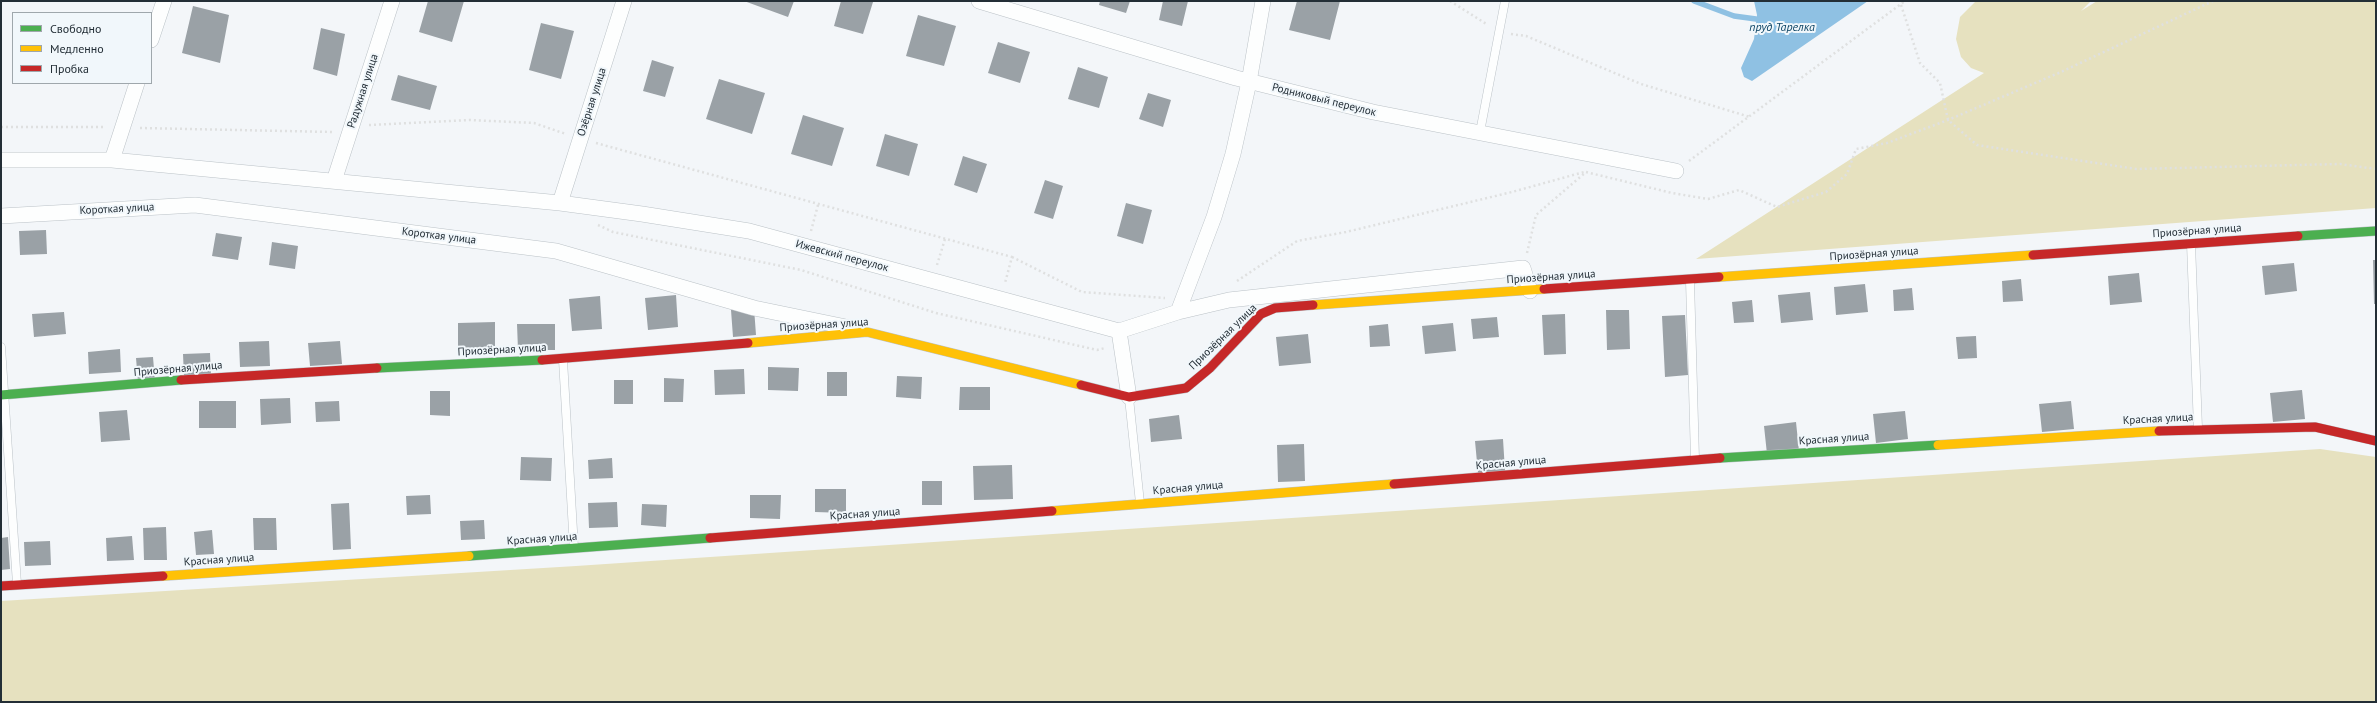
<!DOCTYPE html>
<meta charset="utf-8">
<style>
body{margin:0}
#map{position:relative;width:2377px;height:703px;overflow:hidden;background:#f3f6f9;font-family:"PT Sans",sans-serif}
canvas{display:block}
.frame{position:absolute;inset:0;border:2px solid #232e36;pointer-events:none}
.legend{position:absolute;left:12px;top:12px;width:140px;height:72px;box-sizing:border-box;background:#f1f7fb;border:1px solid #9fa7ac;margin:0;padding:5px 7px;list-style:none;font-size:12px;color:#232e36}
.legend li{display:flex;align-items:center;gap:8px;height:20px}
.legend b{width:20px;border:1px solid #9fa7ac}
</style>
<div id="map">
<canvas width="2377" height="703"></canvas>
<div class="frame"></div>
<ul class="legend">
<li><b style="height:5px;background:#4caf50"></b>Свободно</li>
<li><b style="height:5px;background:#ffc107"></b>Медленно</li>
<li><b style="height:5px;background:#c62828"></b>Пробка</li>
</ul>
</div>
<script>
const g = document.querySelector('canvas').getContext('2d');
g.lineJoin = 'round';
function fill(path, color) { g.fillStyle = color; g.fill(path, 'evenodd'); }
const toPath = rows => new Path2D(rows.map(r => 'M' + r).join(''));
function strokePath(path, color, width, dash) { g.strokeStyle = color; g.lineWidth = width; g.lineCap = dash ? 'butt' : 'round'; g.setLineDash(dash || []); g.stroke(path); }
function write(font, color, halo, rows, align = 'center') {
  g.font = font + ' "PT Sans",sans-serif'; g.lineWidth = 4; g.setLineDash([]); g.textBaseline = 'middle'; g.strokeStyle = halo; g.fillStyle = color; for (const [text, x, y, turn = 0] of rows) {
    g.save(); g.translate(x, y); g.rotate((+turn || 0) * Math.PI / 180); g.textAlign = isNaN(turn) ? turn : align; if (halo) g.strokeText(text, 0, 0); g.fillText(text, 0, 0); g.restore();
  }
}
fill(toPath([
 [1976,1,2091,1,2081,11,2097,1,2376,1,2376,208,1696,259,1984,73,1971,68,1961,57,1956,39,1960,17],
 [2320,449,2376,457,2376,702,1,702,1,601,576,566]
]), '#e6e1bf');
fill(toPath([
 [1754,1,1868,1,1752,81,1744,77,1741,68,1754,39,1757,15]
]), '#8fc1e3');
strokePath(toPath([
 [1694,1,1734,16,1756,19]
]), '#8fc1e3', 5.5);
fill(toPath([
 [428,1,464,1,452,42,419,32],
 [744,1,794,1,788,17],
 [841,1,873,2,863,34,834,26],
 [1100,1,1130,1,1126,13,1099,5],
 [1163,1,1188,1,1182,26,1159,20],
 [1297,1,1340,1,1330,40,1289,30],
 [193,6,229,15,220,63,182,53],
 [918,15,956,26,944,66,906,56],
 [541,23,574,31,561,79,529,70],
 [321,28,345,34,337,76,313,69],
 [998,42,1030,52,1020,83,988,73],
 [652,60,674,67,665,97,643,91],
 [1078,67,1108,77,1099,108,1068,99],
 [398,75,437,86,430,110,391,100],
 [719,79,765,93,752,134,706,119],
 [1148,93,1171,100,1163,127,1139,119],
 [803,115,844,128,832,166,791,154],
 [885,134,918,144,909,176,876,166],
 [963,156,987,164,977,193,954,185],
 [1045,180,1063,186,1053,219,1034,213],
 [1126,203,1152,210,1143,244,1117,236],
 [46,230,47,254,20,255,19,231],
 [216,233,242,237,238,260,212,256],
 [272,242,298,246,295,269,269,265],
 [2373,260,2376,260,2376,304,2374,304],
 [2294,263,2297,291,2265,295,2262,266],
 [2139,273,2142,302,2110,305,2108,276],
 [2021,279,2023,301,2003,302,2002,281],
 [1865,284,1868,312,1836,315,1834,287],
 [1912,288,1914,310,1894,311,1893,290],
 [1810,292,1813,320,1781,323,1778,295],
 [676,295,678,327,648,330,645,298],
 [600,296,602,329,572,331,569,299],
 [1752,300,1754,322,1734,323,1732,302],
 [754,308,756,335,733,337,731,310],
 [1606,310,1629,310,1630,349,1607,350],
 [64,312,66,334,34,337,32,314],
 [1565,314,1566,354,1544,355,1542,315],
 [1685,315,1688,375,1665,377,1662,316],
 [1497,317,1499,337,1473,339,1471,319],
 [495,322,495,349,458,349,458,323],
 [1453,323,1456,351,1425,354,1422,326],
 [517,324,555,324,555,350,518,350],
 [1388,324,1390,346,1370,347,1369,326],
 [1308,334,1311,363,1279,366,1276,337],
 [1976,336,1977,358,1958,359,1956,337],
 [269,341,270,366,240,367,239,342],
 [340,341,342,364,310,366,308,343],
 [120,349,121,372,89,374,88,352],
 [210,353,211,376,184,377,183,354],
 [153,357,155,381,138,382,136,358],
 [768,367,799,368,798,391,768,390],
 [744,369,745,394,715,395,714,370],
 [827,372,847,372,847,396,827,396],
 [897,376,922,377,921,399,896,397],
 [664,378,684,379,683,402,664,402],
 [614,380,633,380,633,404,614,404],
 [960,387,990,387,990,410,959,410],
 [2302,390,2305,419,2273,422,2270,393],
 [430,391,450,391,450,416,430,415],
 [290,398,291,423,261,425,260,399],
 [199,401,236,401,236,428,199,428],
 [339,401,340,421,316,422,315,402],
 [2071,401,2074,429,2042,432,2039,404],
 [127,410,130,440,101,442,99,412],
 [1905,411,1908,439,1876,443,1873,414],
 [1179,415,1182,439,1151,442,1149,419],
 [1796,422,1799,451,1767,454,1764,426],
 [1503,439,1505,471,1478,473,1475,441],
 [1304,444,1305,481,1278,482,1277,445],
 [521,457,552,458,551,481,520,480],
 [612,458,613,478,589,479,588,460],
 [1012,465,1013,499,974,500,973,466],
 [922,481,942,481,942,505,922,505],
 [815,489,846,489,846,513,815,512],
 [430,495,431,514,407,515,406,496],
 [750,495,781,495,780,519,750,518],
 [617,502,618,527,589,528,588,503],
 [349,503,351,549,333,550,331,504],
 [642,504,667,505,666,527,641,525],
 [253,518,276,518,277,550,254,550],
 [484,520,485,539,461,540,460,521],
 [166,527,167,560,144,560,143,528],
 [212,530,214,554,196,555,194,532],
 [132,536,134,560,107,561,106,538],
 [8,537,10,569,1,570,1,538],
 [50,541,51,565,25,566,24,542]
]), '#9aa1a6');
const lane = toPath([
 [1480,132,1505,1],
 [2191,244,2198,428],
 [1690,281,1695,459],
 [1,347,17,584],
 [563,360,574,548],
 [1129,398,1140,503]
]);
const street = toPath([
 [979,1,1236,78,1373,112,1676,171],
 [151,40,164,1],
 [1,160,112,160,560,203,642,214,749,231,1119,331],
 [112,160,137,83],
 [334,181,392,1],
 [560,203,624,1],
 [1,216,195,205,556,251,754,308,851,328],
 [1178,312,1229,300,1523,268,1530,291],
 [1119,331,1178,312,1214,217,1233,154,1249,82,1263,1],
 [1119,331,1129,397]
]);
const fast = toPath([
 [2298,236,2376,231],
 [377,368,542,360],
 [1,395,181,380],
 [1720,458,1938,445],
 [469,556,710,538]
]);
const slow = toPath([
 [1719,277,2033,255],
 [1313,305,1544,289],
 [748,343,867,332,1081,385],
 [1938,445,2159,431],
 [1052,511,1394,484],
 [163,576,469,556]
]);
const jam = toPath([
 [2033,255,2298,236],
 [1544,289,1719,277],
 [542,360,748,343],
 [181,380,377,368],
 [1081,385,1129,397,1186,388,1210,368,1261,314,1275,308,1313,305],
 [2159,431,2315,427,2376,441],
 [1394,484,1720,458],
 [710,538,1052,511],
 [1,586,163,576]
]);
strokePath(lane, '#bbc2c7', 9);
strokePath(street, '#bbc2c7', 16);
strokePath(fast, '#bbc2c7', 10);
strokePath(slow, '#bbc2c7', 10);
strokePath(jam, '#bbc2c7', 10);
strokePath(toPath([
 [1450,1,1488,25],
 [1901,5,1920,63,1940,83,1948,120,1977,145,2136,169,2340,164,2376,169],
 [1511,34,1526,36,1641,84,1750,117],
 [369,125,470,120,534,123,566,134],
 [1,127,105,127],
 [140,128,333,132],
 [596,143,1012,257,1005,283],
 [1689,161,1905,1],
 [598,225,613,232,801,270,936,313,1097,350,1105,348],
 [811,231,818,205],
 [1527,253,1536,215,1586,172,1672,193,1708,199,1739,190,1777,207,1826,192,1847,174,1856,149,1887,143,1948,120,2061,72,2213,1],
 [1012,257,1082,292,1165,298],
 [937,265,945,239],
 [1237,281,1297,241,1346,232,1512,192,1584,172]
]), '#dfe0e0', 2.5, [2, 3]);
strokePath(lane, '#fdfefe', 8);
strokePath(street, '#fdfefe', 15);
strokePath(fast, '#4caf50', 9);
strokePath(slow, '#ffc107', 9);
strokePath(jam, '#c62828', 9);
write('11px', '#232e36', '#f1f7fb', [
 ["Радужная улица",363,91,-72],
 ["Родниковый переулок",1324,100,14],
 ["Озёрная улица",592,102,-72],
 ["Короткая улица",117,209,-3],
 ["Приозёрная улица",2197,231,-4],
 ["Короткая улица",439,236,7],
 ["Приозёрная улица",1874,254,-4],
 ["Ижевский переулок",842,256,15],
 ["Приозёрная улица",1551,277,-4],
 ["Приозёрная улица",824,325,-4],
 ["Приозёрная улица",1223,337,-44],
 ["Приозёрная улица",502,350,-3],
 ["Приозёрная улица",178,369,-5],
 ["Красная улица",2158,419,-3],
 ["Красная улица",1834,439,-4],
 ["Красная улица",1511,463,-5],
 ["Красная улица",1188,488,-5],
 ["Красная улица",865,514,-4],
 ["Красная улица",542,539,-4],
 ["Красная улица",219,560,-4]
]);
write('italic 12px', '#0f4666', '#f1f7fb', [
 ["пруд Тарелка",1782,28]
]);
</script>
